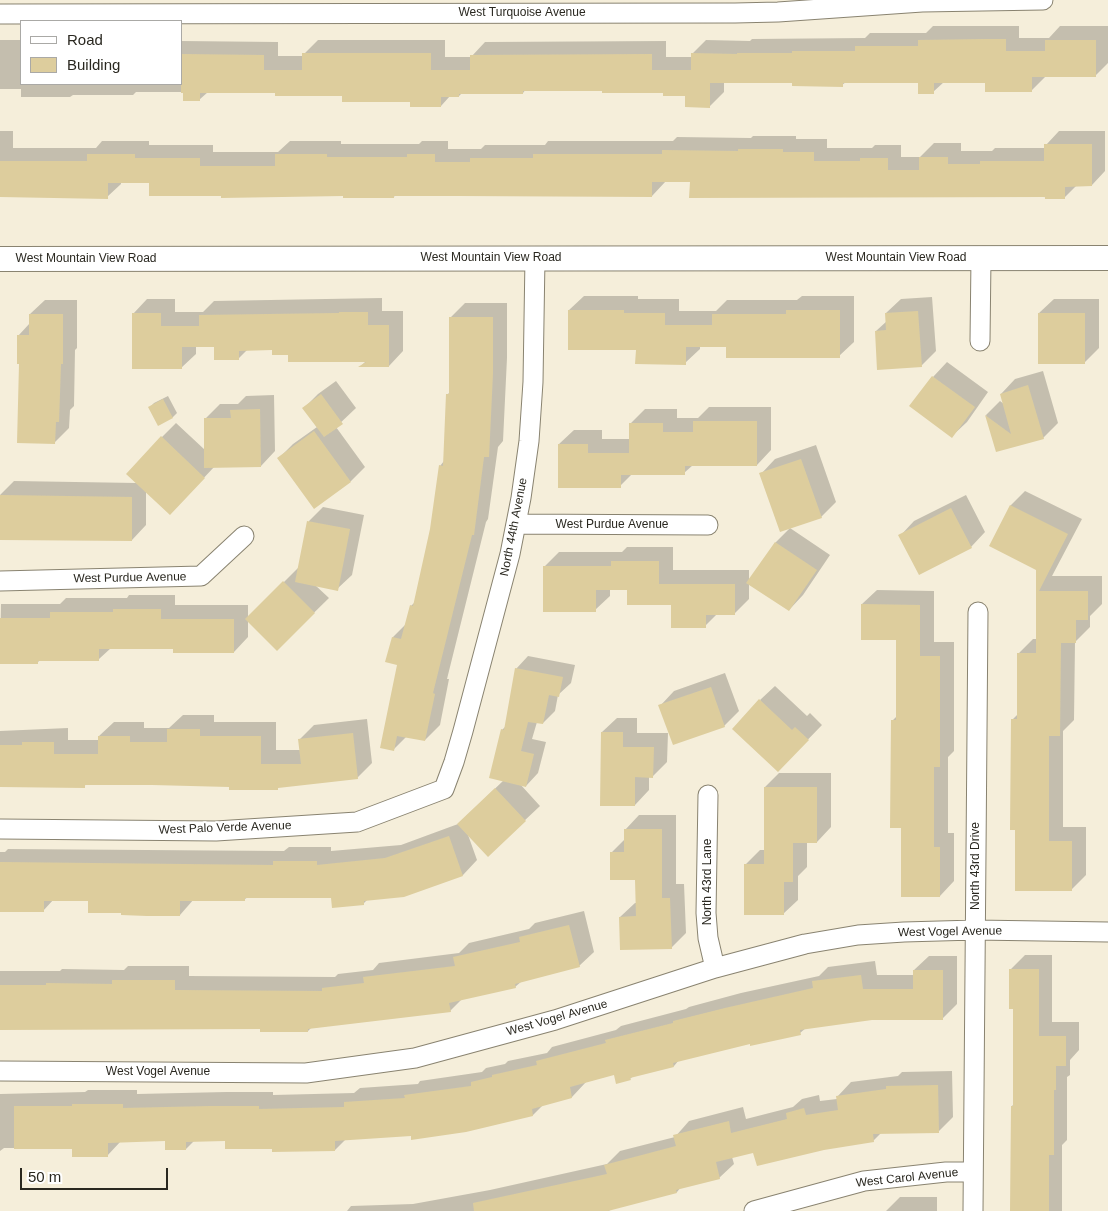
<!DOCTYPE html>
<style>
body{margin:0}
#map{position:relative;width:1108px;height:1211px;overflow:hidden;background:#f5eeda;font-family:Arial,sans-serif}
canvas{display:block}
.legend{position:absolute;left:20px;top:20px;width:162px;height:65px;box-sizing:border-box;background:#fff;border:1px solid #aaa9a6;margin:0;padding:6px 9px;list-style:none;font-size:15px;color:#2a2820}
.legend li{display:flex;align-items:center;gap:10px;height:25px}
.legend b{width:25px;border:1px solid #aaa9a6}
.scale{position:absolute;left:20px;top:1168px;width:148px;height:22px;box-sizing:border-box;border:2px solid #2a2820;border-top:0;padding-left:6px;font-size:15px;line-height:18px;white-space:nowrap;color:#2a2820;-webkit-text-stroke:4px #fff;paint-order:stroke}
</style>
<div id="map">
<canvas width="1108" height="1211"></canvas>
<ul class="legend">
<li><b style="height:6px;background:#fff"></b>Road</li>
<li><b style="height:14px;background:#ddcd9d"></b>Building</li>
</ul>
<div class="scale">50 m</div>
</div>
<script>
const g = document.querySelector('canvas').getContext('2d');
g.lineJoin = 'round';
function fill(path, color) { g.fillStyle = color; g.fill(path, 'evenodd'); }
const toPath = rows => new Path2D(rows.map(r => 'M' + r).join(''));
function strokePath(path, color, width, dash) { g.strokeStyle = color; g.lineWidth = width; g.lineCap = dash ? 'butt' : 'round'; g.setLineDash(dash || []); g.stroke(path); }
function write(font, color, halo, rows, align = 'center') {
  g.font = font + ' Arial,sans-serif'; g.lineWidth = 4; g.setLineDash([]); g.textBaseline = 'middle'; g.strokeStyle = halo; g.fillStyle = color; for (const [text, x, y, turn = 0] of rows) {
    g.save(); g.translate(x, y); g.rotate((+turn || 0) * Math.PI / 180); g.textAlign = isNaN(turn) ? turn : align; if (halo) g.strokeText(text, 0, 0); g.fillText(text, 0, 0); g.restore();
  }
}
fill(toPath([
 [933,26,1019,26,1019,38,1049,38,1060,26,1108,26,1108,63,1095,76,1046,76,1032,90,986,82,944,82,933,92,919,82,846,82,842,85,793,81,724,81,724,92,710,106,687,95,664,92,603,89,526,89,523,93,462,93,459,96,450,96,441,106,411,101,343,95,277,92,208,92,199,100,184,92,136,92,133,95,73,95,70,97,21,97,21,89,0,89,0,40,21,40,21,84,181,84,181,41,278,42,278,56,304,56,304,54,318,40,445,40,445,57,471,57,485,42,666,41,666,57,692,57,692,54,706,40,750,41,752,39,865,38,870,33,926,33],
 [0,131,13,131,13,148,96,148,102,141,149,141,149,145,213,145,213,152,278,152,290,141,341,141,341,144,419,144,422,141,448,141,448,149,481,149,485,145,545,145,548,141,673,141,677,137,751,138,753,136,796,136,796,139,827,139,827,148,872,148,875,145,901,145,901,157,920,157,934,143,961,143,961,151,992,151,995,148,1046,148,1046,145,1059,131,1105,131,1105,171,1092,185,1077,185,1064,198,691,181,666,181,652,196,395,195,394,197,344,195,151,181,121,181,121,184,107,197,0,197],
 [584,296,638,296,638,299,679,299,679,311,716,311,727,300,797,300,802,296,854,296,854,342,839,356,727,346,700,346,700,349,685,363,637,349,569,310],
 [932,297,936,351,921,366,876,331,887,321,886,313,901,299],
 [382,298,382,311,403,311,403,351,389,366,361,366,367,360,290,354,274,349,248,349,238,359,215,346,196,346,196,354,181,368,133,314,147,299,175,299,175,312,203,312,214,301],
 [1054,299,1099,299,1099,348,1084,363,1039,313],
 [45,300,77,300,77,348,75,350,74,406,70,410,69,428,55,442,20,363,18,336,30,323,30,314],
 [465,303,507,303,507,358,503,441,498,447,488,519,486,522,447,679,449,679,440,725,425,740,407,736,394,749,398,664,393,637,407,623,411,606,415,602,431,529,440,466,444,461,447,395,451,391,451,317],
 [947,362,988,392,967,422,952,436,933,377],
 [1043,371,1058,423,1043,438,997,451,986,415,1000,401,1004,404,1001,394,1015,379],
 [336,381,356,408,336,427,365,467,351,481,315,507,279,458,293,444,317,427,304,408,318,394],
 [274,395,275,451,261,466,215,466,184,499,146,492,146,525,132,540,0,539,0,495,14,481,137,483,162,437,176,423,205,450,205,419,220,404,238,404,246,396],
 [168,396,177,413,173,417,159,425,150,407,154,403],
 [709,407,771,407,771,450,757,465,693,465,684,473,633,473,620,486,559,444,574,430,602,430,602,439,631,439,631,423,645,409,677,409,677,418,698,418],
 [816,445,836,502,821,517,761,474,775,459],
 [1025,491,1082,519,1052,576,1102,576,1102,604,1090,616,1090,627,1075,642,1074,720,1063,731,1063,827,1086,827,1086,875,1071,890,1016,829,1012,720,1018,714,1018,654,1033,639,1037,639,1037,569,991,546,1011,505],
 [966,495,985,532,971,547,900,536,914,521],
 [323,507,364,515,352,575,337,589,315,585,329,598,277,649,248,621,248,637,234,652,174,648,111,648,99,659,41,659,38,662,0,662,1,604,60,604,66,598,127,598,129,595,175,595,175,605,248,605,248,618,299,567,309,521],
 [790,528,830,555,803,595,789,610,749,583,749,599,735,613,718,613,705,626,672,604,628,589,610,589,610,596,595,610,544,567,559,552,622,552,627,547,673,547,673,570,749,570,749,581,776,542],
 [877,590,934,591,934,642,954,642,954,751,948,757,948,833,954,833,954,881,940,896,902,827,893,720,898,715,898,639,862,604],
 [528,656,575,665,571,683,558,695,555,711,543,723,537,722,532,739,546,742,538,773,526,786,520,784,540,806,488,855,467,832,477,860,463,875,404,896,368,899,363,904,332,897,248,897,245,899,194,899,180,915,122,912,90,899,54,899,43,911,0,911,0,852,5,852,8,849,284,851,289,847,331,847,331,851,401,845,458,824,504,780,502,730,506,726,516,669],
 [725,673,739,711,724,726,660,706,674,691],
 [775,686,807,716,810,713,822,725,792,756,760,700],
 [183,715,214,715,214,722,276,722,276,750,301,750,300,739,314,725,367,719,372,763,357,778,230,785,87,784,84,786,0,786,0,731,68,728,68,740,99,740,99,736,114,722,144,722,144,728,169,728],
 [617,718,637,718,637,733,668,733,667,762,653,776,649,776,649,790,635,805,602,732],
 [779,773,831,773,831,827,817,842,807,842,807,867,798,876,798,900,783,914,745,865,760,850,765,850,765,787],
 [639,815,676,815,676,884,684,884,686,933,671,948,620,917,635,903,637,903,636,878,611,853,625,839,625,830],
 [584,911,594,952,579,966,522,981,515,987,462,999,450,1011,311,1028,308,1031,261,1028,0,1029,0,971,60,971,62,969,124,970,128,966,189,966,189,976,335,977,338,974,373,970,379,963,459,953,469,943,529,929,535,923],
 [1025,955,1052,955,1052,1022,1079,1022,1079,1050,1070,1060,1070,1075,1067,1077,1067,1140,1062,1145,1062,1211,1011,1211,1012,1106,1014,1104,1014,1008,1011,969],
 [929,956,957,956,957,1004,942,1019,872,1019,806,1028,800,1033,751,1042,679,1060,674,1066,634,1075,630,1079,615,1074,586,1082,572,1097,544,1104,533,1115,412,1134,346,1139,335,1150,274,1148,226,1140,194,1141,186,1149,166,1140,121,1141,107,1156,74,1148,4,1148,0,1151,0,1094,85,1092,88,1090,137,1090,137,1094,226,1092,273,1092,273,1095,354,1093,360,1088,418,1084,420,1081,482,1072,486,1068,505,1064,508,1061,547,1053,552,1047,616,1030,621,1026,686,1009,689,1007,741,993,819,976,828,967,875,961,877,975,914,975,914,970],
 [952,1071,953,1117,938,1132,882,1132,873,1141,754,1152,732,1157,734,1164,719,1178,681,1187,677,1192,611,1209,609,1211,280,1211,347,1211,351,1206,413,1204,490,1190,607,1164,620,1151,675,1137,689,1121,743,1107,746,1119,793,1107,802,1099,819,1095,820,1101,837,1099,837,1097,851,1082,898,1076,902,1072],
 [900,1197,937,1197,937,1211,886,1211]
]), '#0003');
fill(toPath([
 [985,39,1006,39,1006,51,1045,51,1045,40,1096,40,1096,77,1032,77,1032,92,985,92,985,83,934,83,934,94,918,94,918,83,843,83,843,87,792,86,792,83,710,83,710,108,685,107,685,96,663,96,663,93,602,93,602,91,523,91,523,94,459,94,459,97,441,97,441,107,410,107,410,102,342,102,342,96,275,96,275,93,200,93,200,101,183,101,183,93,181,93,181,54,264,55,264,70,302,70,302,53,431,53,431,70,470,70,470,55,652,54,652,70,691,70,691,53,737,54,737,53,792,53,792,51,855,51,855,46,918,46,918,40],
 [1044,144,1092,144,1092,186,1065,187,1065,199,1045,199,1045,197,689,198,690,182,652,182,652,197,459,196,394,196,394,198,343,198,343,196,221,198,221,196,149,196,149,183,108,183,108,199,0,197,0,161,87,161,87,154,135,154,135,158,200,158,200,166,275,166,275,154,327,154,327,157,407,157,407,154,435,154,435,162,470,162,470,158,533,158,533,154,662,154,662,150,738,151,738,149,783,149,783,152,814,152,814,161,860,161,860,158,888,158,888,170,919,170,919,157,948,157,948,164,980,164,980,161,1044,161],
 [568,310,624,310,624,313,665,313,665,325,712,325,712,314,786,314,786,310,840,310,840,358,726,358,726,347,686,347,686,365,635,364,636,350,568,350],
 [918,311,922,367,877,370,875,331,886,330,885,313],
 [339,312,368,312,368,325,389,325,389,367,358,367,366,362,288,362,288,355,272,355,272,350,239,351,239,360,214,360,214,347,182,347,182,369,132,369,132,313,161,313,161,326,199,326,199,315,339,313],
 [1038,313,1085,313,1085,364,1038,364],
 [29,314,63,314,63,364,61,364,59,422,56,422,55,444,17,443,19,364,17,364,17,335,29,335],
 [449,317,493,317,493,373,489,457,484,457,474,535,472,535,433,693,435,694,425,741,397,736,394,751,380,748,397,665,385,662,392,637,401,639,410,605,413,606,430,529,439,465,443,466,446,394,449,394],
 [932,376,975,407,952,438,909,406],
 [1028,385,1044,439,996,452,985,415,1011,434,1000,394],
 [321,394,343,424,324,437,302,408],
 [163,399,173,418,158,426,148,407],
 [260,409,261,467,204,468,204,418,231,418,230,410],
 [693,421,757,421,757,466,685,466,685,475,621,475,621,488,558,488,558,444,588,444,588,453,629,453,629,423,663,423,663,432,693,432],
 [314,431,351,482,314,509,277,458],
 [161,436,205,478,170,515,126,474],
 [801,459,822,518,780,532,759,473],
 [0,495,132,497,132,541,0,540],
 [1010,505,1068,534,1039,591,1088,591,1088,620,1076,620,1076,643,1061,643,1060,736,1049,736,1049,841,1072,841,1072,891,1015,891,1015,830,1010,830,1011,719,1017,719,1017,653,1036,653,1036,570,989,546],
 [951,508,972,548,919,575,898,535],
 [307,521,350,529,338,591,295,582],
 [775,542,817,570,789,611,746,583],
 [611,561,659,561,659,584,735,584,735,615,706,615,706,628,671,628,671,605,627,605,627,590,596,590,596,612,543,612,543,566,611,566],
 [283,581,315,613,277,651,245,619],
 [861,604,920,605,920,656,940,656,940,767,934,767,934,847,940,847,940,897,901,897,901,828,890,828,891,720,896,720,896,640,861,640],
 [113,609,161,609,161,619,234,619,234,653,173,653,173,649,99,649,99,661,38,661,38,664,0,664,0,618,50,618,50,612,113,612],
 [515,668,563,677,559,697,549,695,543,724,528,722,521,751,534,754,526,787,489,778,501,729,504,730],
 [711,687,725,727,673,745,658,705],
 [759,699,792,730,795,727,809,740,778,772,732,729],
 [167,729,200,729,200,736,261,736,261,764,301,764,298,739,353,733,358,779,278,788,278,790,229,790,229,787,152,785,85,785,85,788,0,787,0,745,22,745,22,742,54,742,54,754,98,754,98,736,130,736,130,742,167,742],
 [601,732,623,732,623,747,654,747,653,778,635,777,635,806,600,806],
 [764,787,817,787,817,843,793,843,793,882,784,882,784,915,744,915,744,864,764,864],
 [495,788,526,821,488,857,457,824],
 [624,829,662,829,662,898,670,898,672,949,620,950,619,917,636,916,635,880,610,880,610,852,624,852],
 [449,836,463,876,404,897,364,901,364,905,332,908,331,898,245,898,245,901,180,901,180,916,147,916,121,915,121,913,88,913,88,901,44,901,44,912,0,912,0,862,273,865,273,861,317,861,317,865,385,858],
 [569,925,580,967,515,984,516,988,449,1003,451,1012,308,1029,308,1032,260,1032,260,1029,0,1030,0,985,46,985,46,983,112,984,112,980,175,980,175,990,322,991,322,988,364,983,363,977,455,966,453,957,520,942,519,937],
 [1009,969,1039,969,1039,1036,1066,1036,1066,1066,1056,1066,1056,1090,1054,1090,1054,1155,1049,1155,1049,1211,1010,1211,1011,1106,1013,1106,1013,1009,1009,1009],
 [913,970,943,970,943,1020,872,1020,800,1030,801,1035,750,1046,750,1044,673,1063,674,1067,630,1078,631,1080,616,1084,614,1075,570,1087,572,1098,532,1109,533,1116,466,1132,411,1140,411,1136,335,1141,335,1151,272,1152,272,1149,225,1149,225,1141,186,1142,186,1150,165,1150,165,1141,108,1143,108,1157,72,1157,72,1149,14,1149,14,1106,72,1106,72,1104,123,1104,123,1108,211,1106,259,1106,259,1109,344,1107,344,1102,405,1098,404,1095,471,1086,471,1082,492,1077,492,1075,537,1065,536,1061,606,1043,605,1040,673,1023,673,1021,725,1008,813,988,812,981,861,975,863,989,913,989],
 [938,1085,939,1133,873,1134,874,1142,824,1150,757,1166,753,1153,716,1162,720,1179,676,1190,677,1193,608,1211,474,1211,473,1203,607,1174,604,1165,676,1146,673,1135,729,1121,731,1133,787,1119,786,1113,804,1108,806,1115,838,1110,836,1096,886,1089,886,1086]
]), '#ddcd9d');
const minor = toPath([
 [0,14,735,13,778,12,922,2,1043,0],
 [980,341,981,258],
 [516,524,708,525],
 [0,581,201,576,244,536],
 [708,795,706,913,708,938,715,968],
 [0,829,216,831,357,822,444,789,454,762,463,731,510,554,521,498,529,441,533,382,535,258],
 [0,1071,306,1073,415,1058,555,1020,715,968,805,944,858,935,904,932,975,930,1108,932],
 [754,1211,864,1181,946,1172,973,1172],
 [973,1211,978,612]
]);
const tertiary = toPath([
 [0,259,1108,258]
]);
strokePath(minor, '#898370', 21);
strokePath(tertiary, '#898370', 26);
strokePath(minor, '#fff', 19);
strokePath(tertiary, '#fff', 24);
write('12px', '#2a2820', '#fff', [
 ["West Turquoise Avenue",522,13],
 ["West Mountain View Road",491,258],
 ["West Mountain View Road",896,258],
 ["West Mountain View Road",86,259],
 ["West Purdue Avenue",612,525],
 ["North 44th Avenue",514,527,-79],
 ["West Purdue Avenue",130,578,-1],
 ["West Palo Verde Avenue",225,828,-2],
 ["North 43rd Drive",976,866,-90],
 ["North 43rd Lane",708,882,-90],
 ["West Vogel Avenue",950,932,-1],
 ["West Vogel Avenue",557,1018,-16],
 ["West Vogel Avenue",158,1072],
 ["West Carol Avenue",907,1178,-6]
]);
</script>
